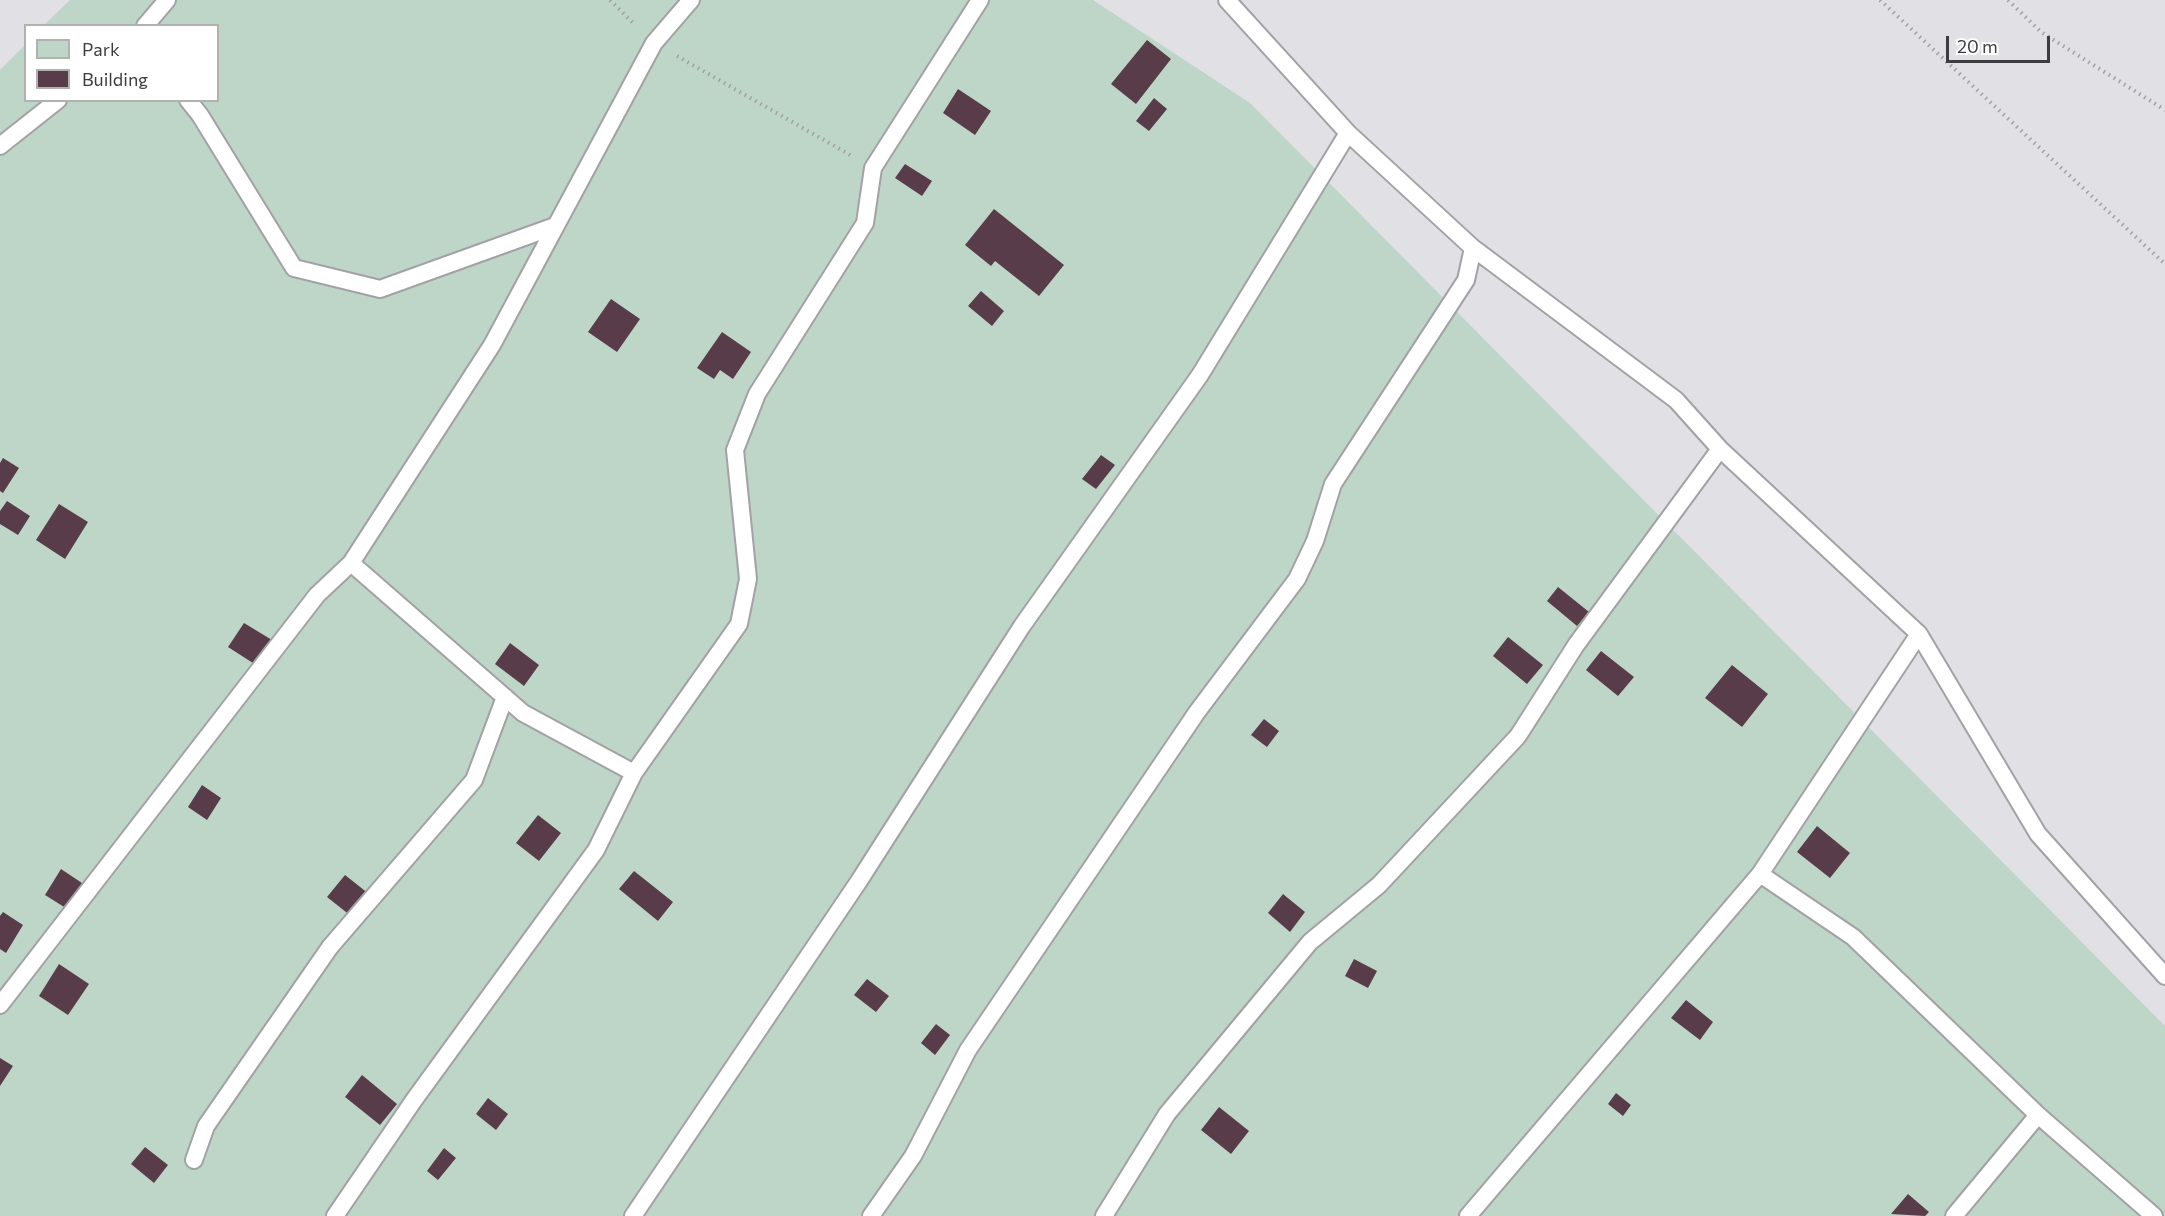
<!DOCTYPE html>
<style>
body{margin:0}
#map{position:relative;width:2165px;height:1216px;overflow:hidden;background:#e1e0e5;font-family:Commissioner,sans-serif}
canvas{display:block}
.legend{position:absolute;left:24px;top:24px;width:195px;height:78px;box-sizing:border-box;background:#fff;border:2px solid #b1b1b2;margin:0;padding:8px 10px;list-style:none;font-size:18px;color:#3d3c3e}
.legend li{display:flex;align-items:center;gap:12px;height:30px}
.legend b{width:30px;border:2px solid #b1b1b2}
.scale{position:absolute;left:1946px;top:36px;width:104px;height:27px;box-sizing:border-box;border:3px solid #3d3c3e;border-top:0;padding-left:8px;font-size:18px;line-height:21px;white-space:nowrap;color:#3d3c3e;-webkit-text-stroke:4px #fff;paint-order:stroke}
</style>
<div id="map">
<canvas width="2165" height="1216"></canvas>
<ul class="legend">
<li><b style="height:16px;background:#bed6c7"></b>Park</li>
<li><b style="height:16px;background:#593c4a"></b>Building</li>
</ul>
<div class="scale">20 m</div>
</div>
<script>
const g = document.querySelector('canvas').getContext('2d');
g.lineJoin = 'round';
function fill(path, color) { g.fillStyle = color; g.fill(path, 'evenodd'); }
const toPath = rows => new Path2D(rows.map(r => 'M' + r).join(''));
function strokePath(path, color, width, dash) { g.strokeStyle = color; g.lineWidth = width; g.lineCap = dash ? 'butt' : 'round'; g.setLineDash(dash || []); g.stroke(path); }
fill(toPath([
 [70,0,1093,0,1250,103,2165,1026,2165,1216,0,1216,0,70,25,45,26,100,218,100,218,26,44,25]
]), '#bed6c7');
fill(toPath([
 [1147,40,1171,59,1136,104,1111,84],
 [958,89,991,111,975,135,943,113],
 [1154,98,1167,109,1149,131,1136,121],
 [905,164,932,181,922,196,895,178],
 [994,209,1064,265,1039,296,995,261,991,266,965,245],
 [981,291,1004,311,992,326,968,306],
 [611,299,640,319,617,352,588,332],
 [722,332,751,352,733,379,720,370,714,379,697,368],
 [1101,455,1115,465,1096,489,1082,479],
 [3,458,19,468,3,493,0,491,0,463],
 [7,501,30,516,18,535,0,524,0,511],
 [59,504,88,522,65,559,36,540],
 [1558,587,1589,612,1577,626,1547,601],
 [244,623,272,640,256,665,228,647],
 [1508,637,1543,665,1527,684,1493,656],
 [510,643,539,665,524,686,495,664],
 [1601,651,1634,677,1618,696,1586,670],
 [1732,665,1768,694,1742,727,1705,698],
 [1264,719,1279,731,1267,747,1251,735],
 [202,785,221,798,207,820,188,807],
 [538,815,561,833,539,861,516,843],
 [1817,826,1850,853,1830,878,1797,852],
 [61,869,85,885,69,910,45,895],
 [634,871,673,902,658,921,619,889],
 [345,875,369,894,351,916,327,897],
 [1283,894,1305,912,1290,932,1268,913],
 [3,912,23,925,6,953,0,949,0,916],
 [1354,959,1377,971,1368,988,1345,976],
 [59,964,89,984,68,1015,39,996],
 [867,979,889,996,876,1012,854,995],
 [1686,1000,1713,1022,1700,1040,1671,1018],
 [936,1024,950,1035,935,1055,921,1043],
 [0,1058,13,1066,0,1086],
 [362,1075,397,1104,380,1125,345,1097],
 [1616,1093,1631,1105,1623,1116,1608,1104],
 [488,1098,508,1114,496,1130,476,1114],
 [1219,1107,1249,1131,1231,1154,1201,1130],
 [145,1147,168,1165,154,1183,131,1164],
 [444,1148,456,1158,438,1180,427,1171],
 [1908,1194,1929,1212,1925,1216,1891,1214]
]), '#593c4a');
const service = toPath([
 [1227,0,1348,133,1473,248,1676,400,1720,449,1919,634],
 [145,26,167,0],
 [188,100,200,115,294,268,380,289,555,226],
 [0,146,58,100],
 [634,773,523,713,351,563,492,345,654,43,691,0],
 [1760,874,1853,937,2038,1115,2154,1216],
 [0,1005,317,595,351,563],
 [194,1160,206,1126,330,947,474,780,505,697],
 [335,1216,414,1100,596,850,634,773,739,624,748,579,735,450,757,394,865,223,873,168,980,0],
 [633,1216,859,881,1022,626,1200,375,1348,133],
 [871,1216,913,1156,968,1050,1197,712,1297,579,1315,541,1333,484,1466,280,1473,248],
 [1104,1216,1167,1114,1310,942,1379,885,1518,736,1576,645,1720,449],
 [1468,1216,1760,874,1919,634,2038,834,2165,976],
 [1954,1216,2038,1115]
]);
strokePath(service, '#a2a1a5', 20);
strokePath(toPath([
 [610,0,635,25],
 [1880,0,2165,264],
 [2008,0,2041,32,2165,110],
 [677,56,852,156]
]), '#a1a0a4', 4, [1.5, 4.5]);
strokePath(service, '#fff', 16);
</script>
